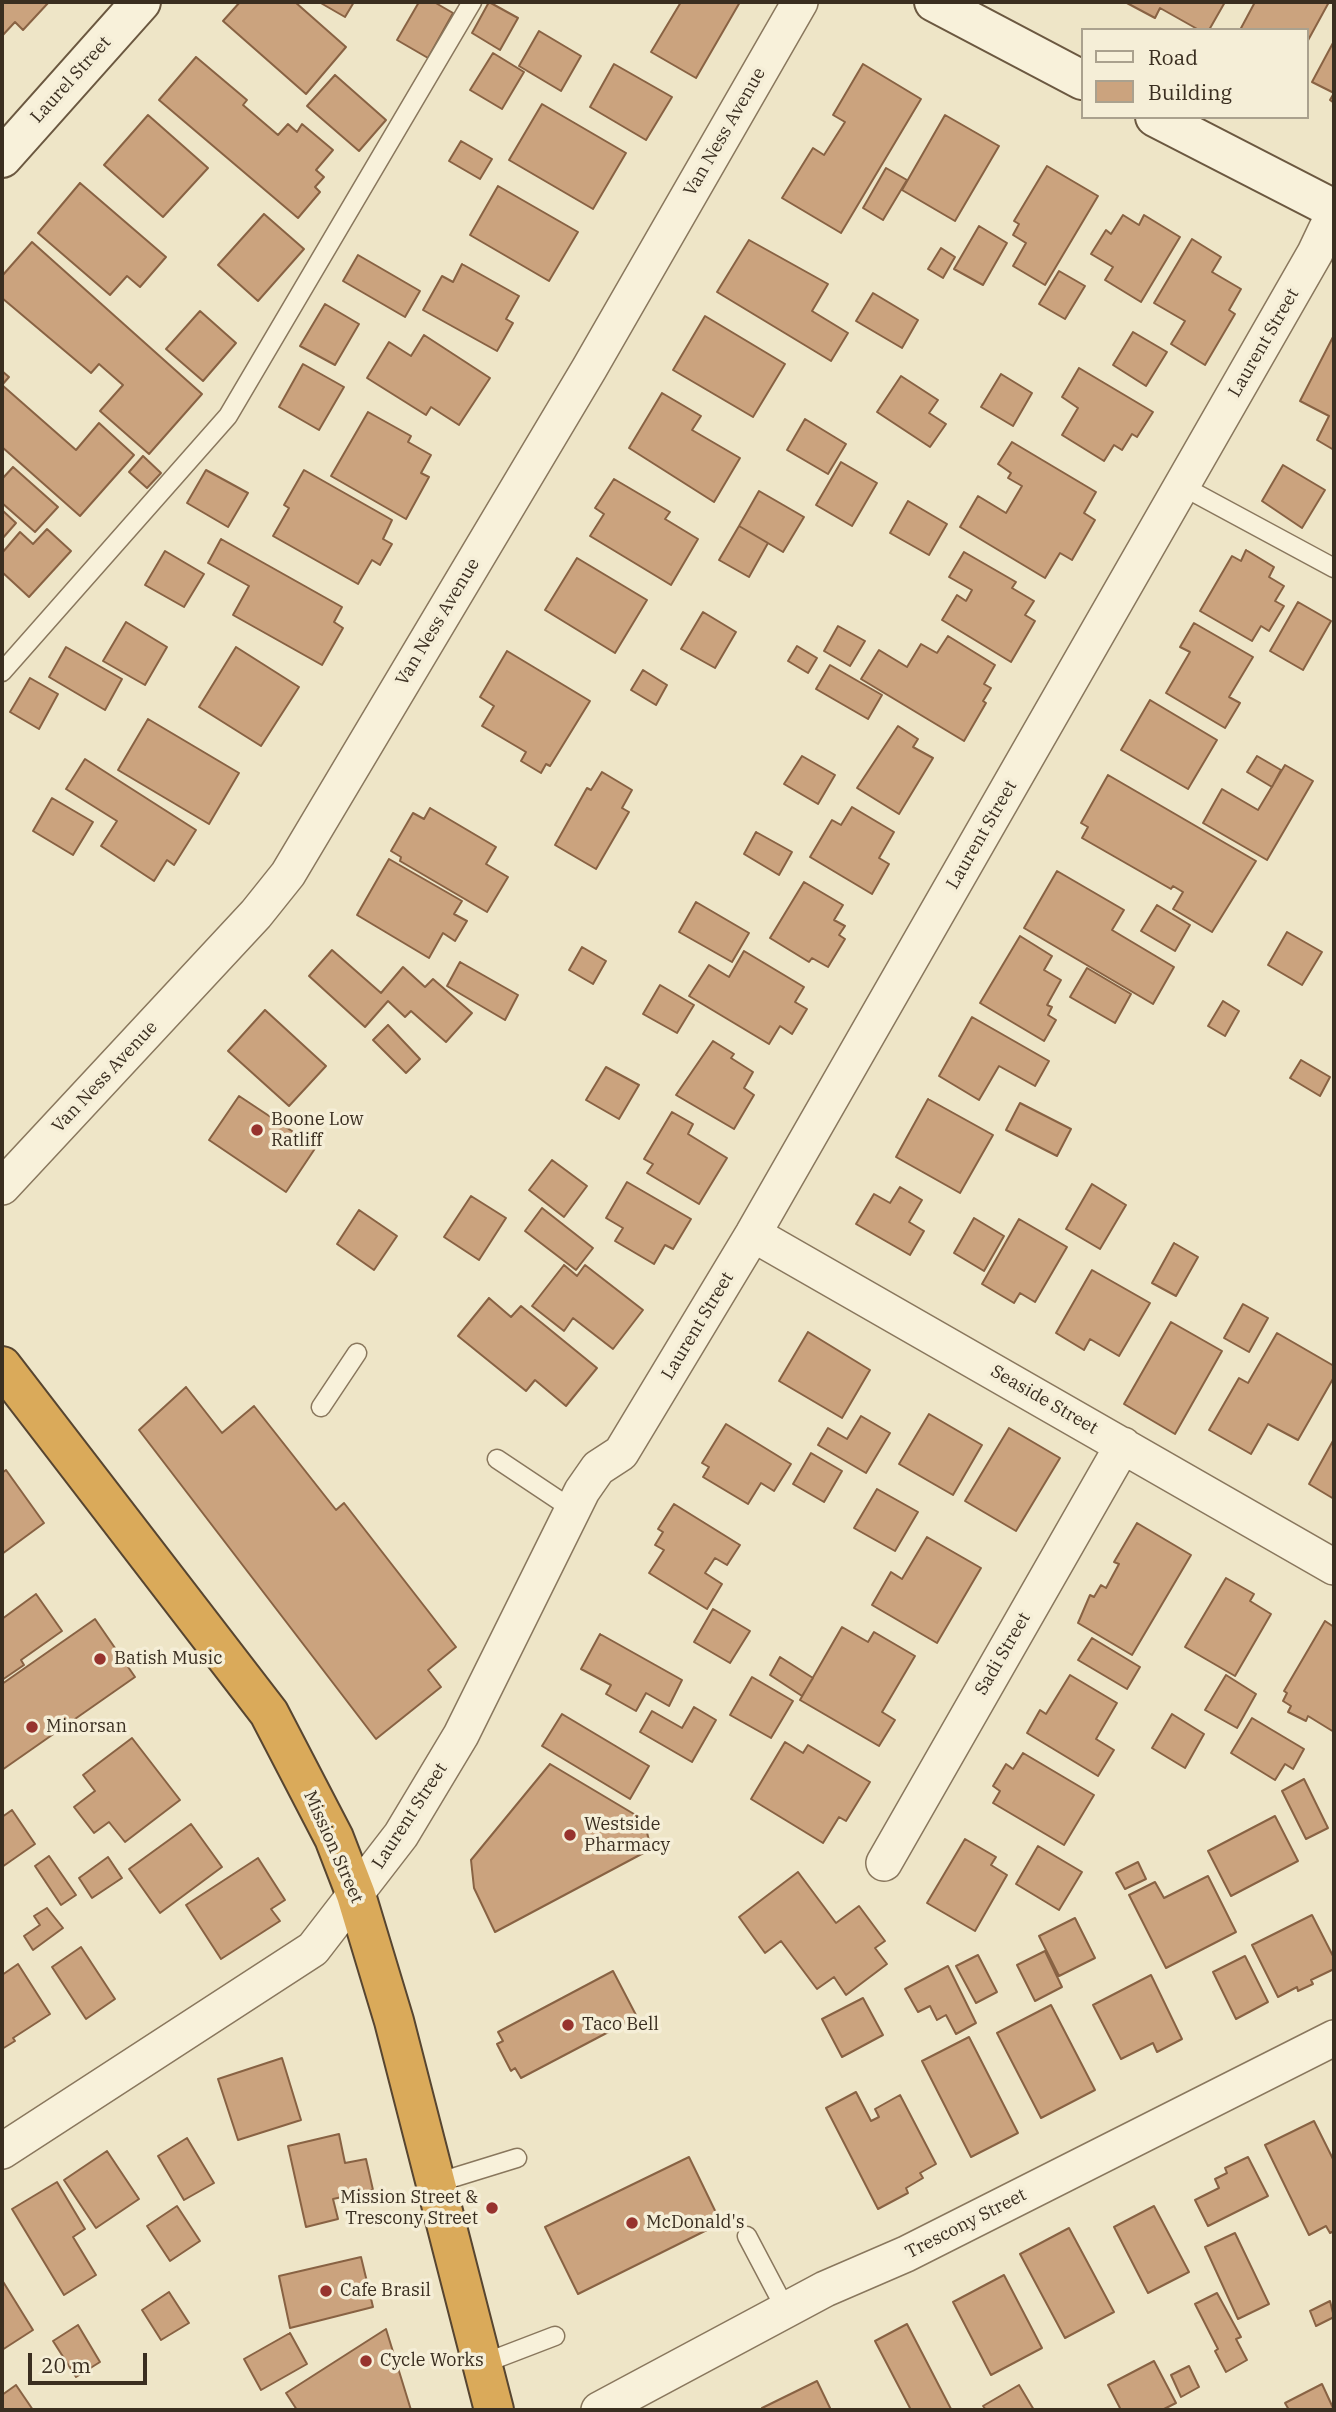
<!DOCTYPE html>
<style>
body{margin:0}
#map{position:relative;width:1336px;height:2412px;overflow:hidden;background:#eee5c7;font-family:"IBM Plex Serif",serif}
canvas{display:block}
.frame{position:absolute;inset:0;border:4px solid #3a2e20;pointer-events:none}
.legend{position:absolute;left:1081px;top:28px;width:228px;height:91px;box-sizing:border-box;background:#f5eed7;border:2px solid #aaa18e;margin:0;padding:9px 12px;list-style:none;font-size:21px;color:#3a2e20}
.legend li{display:flex;align-items:center;gap:14px;height:35px}
.legend b{width:35px;border:2px solid #aaa18e}
.scale{position:absolute;left:28px;top:2353px;width:119px;height:32px;box-sizing:border-box;border:4px solid #3a2e20;border-top:0;padding-left:9px;font-size:21px;line-height:24px;white-space:nowrap;color:#3a2e20;-webkit-text-stroke:5px #f5eed7;paint-order:stroke}
</style>
<div id="map">
<canvas width="1336" height="2412"></canvas>
<div class="frame"></div>
<ul class="legend">
<li><b style="height:9px;background:#f8f1da"></b>Road</li>
<li><b style="height:19px;background:#cba37e"></b>Building</li>
</ul>
<div class="scale">20 m</div>
</div>
<script>
const g = document.querySelector('canvas').getContext('2d');
g.lineJoin = 'round';
function fill(path, color) { g.fillStyle = color; g.fill(path, 'evenodd'); }
const toPath = rows => new Path2D(rows.map(r => 'M' + r).join(''));
function strokePath(path, color, width, dash) { g.strokeStyle = color; g.lineWidth = width; g.lineCap = dash ? 'butt' : 'round'; g.setLineDash(dash || []); g.stroke(path); }
function write(font, color, halo, rows, align = 'center') {
  g.font = font + ' "IBM Plex Serif",serif'; g.lineWidth = 7; g.setLineDash([]); g.textBaseline = 'middle'; g.strokeStyle = halo; g.fillStyle = color; for (const [text, x, y, turn = 0] of rows) {
    g.save(); g.translate(x, y); g.rotate((+turn || 0) * Math.PI / 180); g.textAlign = isNaN(turn) ? turn : align; if (halo) g.strokeText(text, 0, 0); g.fillText(text, 0, 0); g.restore();
  }
}
const building = toPath([
 [2,2,49,2,23,30,15,22,2,36,2,2],
 [240,2,295,2,346,47,306,94,223,21,240,2],
 [319,2,354,2,345,17,319,2],
 [419,2,434,2,453,13,428,58,397,40,419,2],
 [489,2,518,18,500,50,472,33,489,2],
 [681,2,740,2,696,78,651,52,681,2],
 [1125,2,1225,2,1209,30,1199,30,1160,8,1155,18,1125,2],
 [1255,2,1329,2,1306,44,1306,30,1240,30,1255,2],
 [539,31,581,56,561,91,519,66,539,31],
 [1334,41,1334,103,1330,100,1334,93,1312,82,1334,41],
 [493,53,524,72,502,109,470,90,493,53],
 [196,57,247,100,243,105,278,135,288,124,297,132,302,124,333,150,316,170,324,177,315,187,320,192,298,218,159,100,196,57],
 [614,64,672,97,646,140,590,107,614,64],
 [863,64,921,99,841,233,782,198,813,148,824,155,845,122,833,115,863,64],
 [335,75,386,120,359,151,307,106,335,75],
 [542,104,626,153,593,209,509,160,542,104],
 [148,115,208,168,163,217,104,165,148,115],
 [945,115,999,146,955,221,902,190,945,115],
 [461,141,492,159,480,179,449,161,461,141],
 [1047,166,1098,196,1045,285,1013,266,1026,243,1013,235,1019,224,1014,221,1047,166],
 [886,168,907,180,883,220,863,208,886,168],
 [80,183,166,257,140,287,127,276,110,295,38,233,80,183],
 [498,186,578,232,549,281,470,235,498,186],
 [264,214,304,249,258,301,218,265,264,214],
 [1123,215,1139,225,1144,215,1180,237,1141,302,1105,280,1113,267,1091,254,1106,230,1111,234,1123,215],
 [979,226,1007,243,983,285,954,269,979,226],
 [1192,239,1221,257,1212,272,1241,289,1229,310,1235,314,1205,365,1171,344,1185,321,1154,303,1192,239],
 [749,240,828,284,812,311,848,333,831,361,717,292,749,240],
 [32,242,202,394,149,454,100,411,123,385,99,364,91,373,2,298,2,276,32,242],
 [941,248,955,257,943,278,928,269,941,248],
 [358,255,420,291,405,317,343,281,358,255],
 [462,264,519,296,506,319,513,323,497,351,423,310,442,276,453,282,462,264],
 [1059,271,1085,286,1065,319,1039,304,1059,271],
 [873,293,918,320,902,348,856,321,873,293],
 [325,304,359,324,335,365,300,346,325,304],
 [200,311,236,343,203,381,166,349,200,311],
 [705,316,785,364,753,417,673,370,705,316],
 [1133,332,1167,352,1146,386,1113,365,1133,332],
 [424,335,490,378,459,425,431,407,426,415,367,378,389,342,411,356,424,335],
 [1334,335,1334,450,1317,440,1329,416,1300,401,1334,335],
 [303,364,344,387,319,430,279,407,303,364],
 [1079,368,1153,412,1137,437,1132,434,1122,450,1114,445,1104,461,1062,435,1078,408,1062,397,1079,368],
 [2,371,9,377,2,385,76,450,99,423,134,455,80,516,2,447,2,371],
 [1001,374,1032,393,1013,426,981,407,1001,374],
 [901,376,938,400,929,413,946,424,930,447,877,412,901,376],
 [662,393,701,416,692,430,740,458,714,502,629,448,662,393],
 [368,412,411,436,408,442,431,455,421,473,429,477,406,519,331,476,368,412],
 [805,419,846,444,828,474,787,450,805,419],
 [1012,442,1096,492,1084,513,1095,520,1072,560,1060,553,1045,578,960,527,978,496,1006,513,1022,486,1008,478,1011,473,998,464,1012,442],
 [143,456,161,473,147,488,129,472,143,456],
 [841,462,877,483,852,526,816,505,841,462],
 [1283,465,1325,490,1302,528,1262,501,1283,465],
 [13,467,58,507,35,532,2,503,2,479,13,467],
 [206,470,248,493,228,527,187,503,206,470],
 [304,470,392,520,383,539,392,544,380,565,372,560,358,584,273,536,289,508,284,505,304,470],
 [614,479,670,512,665,519,698,539,671,585,590,536,604,514,595,508,614,479],
 [759,491,804,517,783,552,739,526,759,491],
 [908,501,947,524,929,555,890,533,908,501],
 [2,510,16,523,2,539,2,510],
 [739,526,768,543,749,577,719,560,739,526],
 [47,529,71,551,29,597,2,572,2,553,20,532,33,544,47,529],
 [221,539,342,607,334,622,343,628,322,665,233,615,249,586,208,563,221,539],
 [1246,550,1274,567,1269,577,1284,586,1275,601,1284,606,1269,631,1261,626,1252,641,1200,611,1232,556,1241,561,1246,550],
 [165,551,204,574,184,607,145,585,165,551],
 [964,552,1016,582,1012,588,1034,601,1025,615,1035,621,1011,662,942,620,957,595,966,601,972,590,949,577,964,552],
 [577,558,647,600,615,653,545,610,577,558],
 [1298,602,1331,621,1303,670,1270,651,1298,602],
 [703,612,736,632,715,668,681,649,703,612],
 [126,622,167,647,145,685,103,661,126,622],
 [1194,623,1253,657,1229,697,1240,703,1225,728,1166,693,1190,652,1180,647,1194,623],
 [838,626,865,641,850,666,824,651,838,626],
 [948,636,995,665,984,684,991,688,983,701,986,703,964,741,861,679,879,650,907,667,921,644,937,653,948,636],
 [797,646,817,658,808,673,788,661,797,646],
 [66,647,122,679,105,710,49,677,66,647],
 [236,647,299,687,261,746,199,707,236,647],
 [507,651,590,701,550,766,546,764,541,773,521,761,526,752,482,726,494,706,480,697,507,651],
 [830,665,882,695,868,719,816,689,830,665],
 [643,670,667,685,656,705,631,690,643,670],
 [30,678,58,694,39,729,10,712,30,678],
 [1150,700,1217,740,1188,789,1121,750,1150,700],
 [148,719,239,773,209,824,118,770,148,719],
 [898,726,918,739,913,747,933,758,899,814,857,788,898,726],
 [802,756,835,775,818,804,784,784,802,756],
 [1257,756,1281,770,1272,787,1247,772,1257,756],
 [85,759,196,830,174,865,167,860,154,881,101,846,117,821,66,789,85,759],
 [1285,765,1313,781,1267,860,1203,823,1222,789,1258,810,1285,765],
 [602,772,632,790,622,808,629,812,596,869,555,845,587,788,591,790,602,772],
 [1108,775,1256,861,1212,932,1173,909,1183,892,1173,886,1171,889,1082,838,1088,827,1081,823,1108,775],
 [52,798,93,822,73,855,33,831,52,798],
 [852,807,894,832,879,858,889,864,872,894,810,857,832,820,841,825,852,807],
 [430,808,496,847,486,864,508,877,487,912,400,861,401,857,391,851,413,813,424,819,430,808],
 [756,832,792,852,779,875,744,854,756,832],
 [389,859,462,901,454,914,467,921,455,941,443,933,429,958,357,915,389,859],
 [1057,871,1124,910,1112,930,1174,967,1153,1004,1024,928,1057,871],
 [804,882,843,905,834,920,845,926,839,935,845,939,828,967,812,958,809,962,770,938,804,882],
 [696,902,749,933,732,962,679,932,696,902],
 [1157,905,1190,925,1175,951,1141,931,1157,905],
 [1287,932,1322,952,1302,985,1268,965,1287,932],
 [1020,936,1052,956,1044,970,1061,980,1047,1005,1052,1007,1048,1015,1056,1020,1044,1041,980,1003,1020,936],
 [582,947,606,961,593,984,569,970,582,947],
 [332,950,381,993,403,967,425,987,433,979,472,1013,446,1042,411,1011,405,1017,388,1001,365,1027,309,976,332,950],
 [744,951,804,987,795,1002,807,1009,792,1034,780,1026,769,1044,689,996,709,965,729,977,744,951],
 [460,962,518,995,505,1020,447,986,460,962],
 [1087,968,1131,994,1115,1023,1070,997,1087,968],
 [660,985,694,1005,677,1033,643,1014,660,985],
 [1223,1001,1239,1011,1225,1036,1208,1026,1223,1001],
 [265,1010,326,1066,289,1106,228,1051,265,1010],
 [972,1017,1049,1061,1035,1086,999,1066,979,1100,939,1076,972,1017],
 [388,1025,420,1059,406,1073,373,1040,388,1025],
 [713,1041,734,1054,731,1058,753,1072,744,1088,754,1095,734,1129,676,1095,713,1041],
 [1301,1060,1330,1077,1320,1096,1290,1078,1301,1060],
 [606,1067,639,1085,619,1119,586,1100,606,1067],
 [239,1096,316,1147,286,1192,209,1140,239,1096],
 [928,1099,993,1135,960,1193,896,1157,928,1099],
 [1020,1103,1071,1129,1057,1156,1006,1130,1020,1103],
 [672,1112,693,1124,688,1134,727,1158,699,1204,647,1173,653,1164,644,1159,672,1112],
 [552,1160,587,1186,564,1217,529,1190,552,1160],
 [627,1182,691,1219,673,1249,665,1245,654,1264,615,1241,623,1228,606,1218,627,1182],
 [1092,1184,1126,1205,1100,1249,1066,1229,1092,1184],
 [900,1187,922,1200,909,1222,924,1231,910,1255,856,1224,874,1194,890,1203,900,1187],
 [471,1196,506,1218,479,1260,444,1237,471,1196],
 [542,1208,593,1248,576,1270,525,1231,542,1208],
 [359,1210,397,1236,374,1270,337,1244,359,1210],
 [974,1218,1004,1236,984,1271,954,1253,974,1218],
 [1019,1219,1067,1247,1035,1302,1020,1293,1014,1303,982,1284,1019,1219],
 [1174,1243,1198,1257,1176,1296,1152,1283,1174,1243],
 [564,1265,577,1276,585,1265,643,1310,613,1349,573,1318,564,1331,532,1306,564,1265],
 [1092,1270,1150,1303,1119,1356,1090,1339,1084,1350,1056,1333,1092,1270],
 [489,1298,511,1317,521,1306,597,1368,566,1406,535,1380,526,1391,458,1336,489,1298],
 [1243,1304,1268,1318,1249,1352,1224,1338,1243,1304],
 [1171,1322,1222,1351,1175,1434,1124,1404,1171,1322],
 [808,1332,870,1370,842,1418,779,1381,808,1332],
 [1277,1333,1334,1366,1334,1377,1298,1440,1268,1424,1251,1454,1209,1430,1239,1378,1248,1383,1277,1333],
 [186,1387,222,1433,254,1406,336,1510,344,1503,456,1647,428,1670,441,1687,376,1739,139,1430,186,1387],
 [929,1414,982,1445,953,1495,899,1464,929,1414],
 [861,1416,890,1433,866,1473,818,1445,828,1428,847,1439,861,1416],
 [726,1424,791,1464,774,1491,761,1483,748,1504,703,1477,709,1467,702,1463,726,1424],
 [1009,1428,1060,1458,1016,1531,965,1501,1009,1428],
 [1334,1439,1334,1499,1309,1484,1334,1439],
 [811,1453,842,1471,824,1502,793,1484,811,1453],
 [6,1470,44,1523,2,1554,2,1473,6,1470],
 [877,1489,918,1512,895,1551,854,1528,877,1489],
 [674,1504,740,1545,727,1565,715,1558,705,1573,722,1584,707,1609,649,1573,664,1550,655,1545,663,1532,658,1529,674,1504],
 [1137,1523,1191,1555,1132,1655,1078,1623,1090,1595,1094,1597,1101,1585,1106,1588,1119,1564,1114,1562,1137,1523],
 [927,1537,981,1568,937,1643,872,1605,891,1572,902,1579,927,1537],
 [1226,1578,1254,1594,1250,1601,1271,1614,1235,1676,1185,1647,1226,1578],
 [36,1594,62,1631,21,1660,24,1665,2,1680,2,1619,36,1594],
 [713,1609,750,1631,730,1663,694,1642,713,1609],
 [95,1619,135,1677,2,1770,2,1684,95,1619],
 [1325,1621,1334,1627,1334,1732,1308,1716,1306,1721,1288,1712,1291,1706,1283,1701,1287,1693,1284,1691,1325,1621],
 [842,1627,868,1642,874,1632,915,1656,882,1712,895,1720,879,1746,800,1700,842,1627],
 [600,1634,682,1680,669,1706,646,1693,636,1711,606,1694,611,1685,581,1669,600,1634],
 [1092,1638,1140,1667,1127,1689,1078,1660,1092,1638],
 [780,1657,813,1678,802,1696,770,1675,780,1657],
 [1070,1675,1117,1703,1096,1739,1114,1750,1098,1776,1027,1733,1040,1710,1046,1714,1070,1675],
 [1226,1675,1256,1694,1237,1728,1205,1710,1226,1675],
 [752,1677,793,1701,771,1738,730,1715,752,1677],
 [694,1707,716,1720,692,1762,640,1732,652,1711,682,1728,694,1707],
 [562,1714,649,1766,630,1799,542,1746,562,1714],
 [1172,1714,1204,1734,1185,1768,1152,1748,1172,1714],
 [1252,1718,1304,1749,1293,1769,1285,1764,1275,1780,1231,1753,1252,1718],
 [132,1738,180,1800,125,1842,109,1822,94,1833,74,1807,95,1791,83,1775,132,1738],
 [785,1742,803,1753,808,1745,870,1782,846,1821,839,1817,823,1843,751,1799,785,1742],
 [1023,1753,1094,1795,1064,1845,993,1803,1000,1791,993,1786,1006,1764,1013,1769,1023,1753],
 [550,1764,644,1820,651,1849,495,1932,474,1888,471,1860,550,1764],
 [1304,1779,1328,1828,1306,1839,1282,1791,1304,1779],
 [12,1810,35,1844,2,1867,2,1817,12,1810],
 [1275,1816,1298,1861,1231,1896,1208,1851,1275,1816],
 [191,1824,222,1867,160,1913,129,1869,191,1824],
 [965,1839,996,1857,991,1865,1007,1875,975,1931,927,1903,965,1839],
 [1038,1846,1082,1872,1059,1910,1016,1884,1038,1846],
 [49,1856,76,1895,61,1905,35,1866,49,1856],
 [108,1857,122,1878,92,1898,79,1878,108,1857],
 [258,1858,285,1900,271,1909,280,1921,221,1959,186,1905,258,1858],
 [1138,1862,1146,1879,1125,1889,1116,1873,1138,1862],
 [798,1872,836,1923,859,1906,885,1941,875,1948,887,1964,846,1995,834,1977,817,1989,781,1941,765,1953,739,1917,798,1872],
 [1208,1876,1236,1932,1166,1968,1129,1895,1155,1882,1164,1898,1208,1876],
 [47,1908,63,1928,33,1950,24,1936,40,1925,34,1916,47,1908],
 [1312,1915,1334,1958,1334,1969,1311,1980,1313,1984,1298,1991,1297,1987,1278,1997,1252,1945,1312,1915],
 [1075,1918,1095,1958,1059,1976,1039,1936,1075,1918],
 [81,1947,115,1999,86,2019,52,1967,81,1947],
 [1045,1951,1062,1987,1035,2001,1017,1965,1045,1951],
 [978,1955,997,1992,976,2003,956,1966,978,1955],
 [1245,1956,1268,2002,1236,2019,1213,1972,1245,1956],
 [18,1964,50,2014,13,2038,15,2041,2,2049,2,1975,18,1964],
 [948,1966,976,2023,956,2034,946,2015,937,2020,930,2006,918,2012,905,1989,948,1966],
 [613,1971,637,2017,521,2078,515,2068,511,2071,497,2044,503,2041,498,2032,613,1971],
 [1151,1975,1182,2039,1157,2052,1153,2043,1121,2059,1093,2005,1151,1975],
 [863,1998,883,2035,842,2057,822,2019,863,1998],
 [1051,2005,1095,2090,1041,2118,997,2033,1051,2005],
 [969,2037,1018,2133,971,2157,922,2061,969,2037],
 [282,2058,301,2120,238,2140,218,2079,282,2058],
 [856,2092,871,2121,879,2117,875,2109,900,2095,936,2164,920,2173,923,2178,906,2188,908,2193,878,2209,826,2108,856,2092],
 [1314,2121,1334,2161,1334,2231,1330,2233,1326,2226,1309,2235,1265,2145,1314,2121],
 [339,2134,345,2163,366,2159,373,2190,333,2199,338,2219,306,2227,288,2146,339,2134],
 [187,2138,214,2183,184,2200,158,2156,187,2138],
 [107,2151,139,2199,96,2228,64,2180,107,2151],
 [689,2157,721,2223,578,2294,545,2227,689,2157],
 [1248,2157,1268,2196,1208,2226,1195,2200,1219,2188,1215,2179,1227,2173,1225,2168,1248,2157],
 [57,2182,85,2229,73,2237,96,2275,64,2295,12,2209,57,2182],
 [177,2206,200,2241,170,2261,147,2226,177,2206],
 [1154,2206,1189,2272,1148,2293,1114,2227,1154,2206],
 [1069,2228,1114,2312,1065,2338,1020,2254,1069,2228],
 [1235,2233,1269,2304,1238,2319,1205,2247,1235,2233],
 [361,2257,373,2307,290,2328,279,2276,361,2257],
 [1004,2275,1042,2348,991,2375,953,2302,1004,2275],
 [2,2280,33,2330,2,2350,2,2280],
 [169,2292,189,2323,161,2340,142,2310,169,2292],
 [1217,2293,1241,2337,1236,2339,1247,2360,1226,2372,1215,2351,1218,2349,1195,2304,1217,2293],
 [1330,2301,1334,2317,1316,2326,1310,2311,1330,2301],
 [907,2324,951,2409,948,2410,911,2410,875,2341,907,2324],
 [78,2325,100,2362,76,2377,53,2341,78,2325],
 [386,2329,411,2410,297,2410,286,2393,386,2329],
 [290,2333,307,2364,261,2390,244,2359,290,2333],
 [1154,2361,1176,2403,1162,2410,1121,2410,1108,2385,1154,2361],
 [1189,2366,1199,2387,1181,2397,1171,2375,1189,2366],
 [817,2381,831,2410,763,2410,762,2408,817,2381],
 [1322,2384,1334,2410,1289,2410,1285,2403,1322,2384],
 [16,2385,33,2410,2,2410,2,2395,16,2385],
 [1019,2385,1034,2410,986,2410,983,2406,1019,2385]
]);
fill(building, '#cba37e');
strokePath(building, '#886243', 2);
const lane = toPath([
 [1182,486,1334,568],
 [2,672,228,416,472,2],
 [321,1407,357,1353],
 [497,1459,560,1501],
 [436,2183,517,2158],
 [747,2236,786,2310],
 [482,2364,555,2336]
]);
const street = toPath([
 [2,1187,256,914,288,874,589,369,800,2],
 [753,1234,1334,1567],
 [884,1863,1123,1445],
 [2,2151,313,1949,401,1835,461,1735,582,1491,598,1468,621,1453,753,1234,1315,253,1334,213],
 [599,2410,825,2289,906,2254,1334,2038]
]);
const secondary = toPath([
 [934,2,1082,80],
 [1155,117,1334,209],
 [2,158,141,2]
]);
const highway = toPath([
 [2,1366,269,1713,334,1838,356,1895,394,2021,494,2410]
]);
strokePath(lane, '#89775d', 21);
strokePath(street, '#89775d', 38);
strokePath(secondary, '#6b5840', 42);
strokePath(highway, '#574530', 42);
strokePath(lane, '#f8f1da', 18);
strokePath(street, '#f8f1da', 35);
strokePath(secondary, '#f8f1da', 38);
strokePath(highway, '#daaa5a', 38);
for (const [x, y, r, color] of [
 [257,1130,7,"#97332e"],
 [100,1659,7,"#97332e"],
 [32,1727,7,"#97332e"],
 [570,1835,7,"#97332e"],
 [568,2025,7,"#97332e"],
 [492,2208,7,"#97332e"],
 [632,2223,7,"#97332e"],
 [326,2291,7,"#97332e"],
 [366,2361,7,"#97332e"]
]) { const dot = new Path2D(); dot.arc(x, y, r, 0, 2 * Math.PI); g.fillStyle = color; g.fill(dot); strokePath(dot, '#f5eed7', 2.5); }
write('18px', '#3a2e20', '#f5eed7', [
 ["Laurel Street",71,80,-48],
 ["Van Ness Avenue",725,132,-60],
 ["Laurent Street",1264,343,-60],
 ["Van Ness Avenue",438,622,-59],
 ["Laurent Street",982,835,-60],
 ["Van Ness Avenue",105,1077,-47],
 ["Laurent Street",698,1326,-59],
 ["Seaside Street",1044,1400,30],
 ["Sadi Street",1003,1654,-60],
 ["Laurent Street",410,1816,-57],
 ["Mission Street",333,1847,66],
 ["Trescony Street",966,2224,-27]
]);
write('18px', '#3a2e20', '#f5eed7', [
 ["Boone Low",271,1120],
 ["Ratliff",271,1141],
 ["Batish Music",114,1659],
 ["Minorsan",46,1727],
 ["Westside",584,1825],
 ["Pharmacy",584,1846],
 ["Taco Bell",582,2025],
 ["Mission Street &",478,2198,"right"],
 ["Trescony Street",478,2219,"right"],
 ["McDonald's",646,2223],
 ["Cafe Brasil",340,2291],
 ["Cycle Works",380,2361]
], 'left');
</script>
